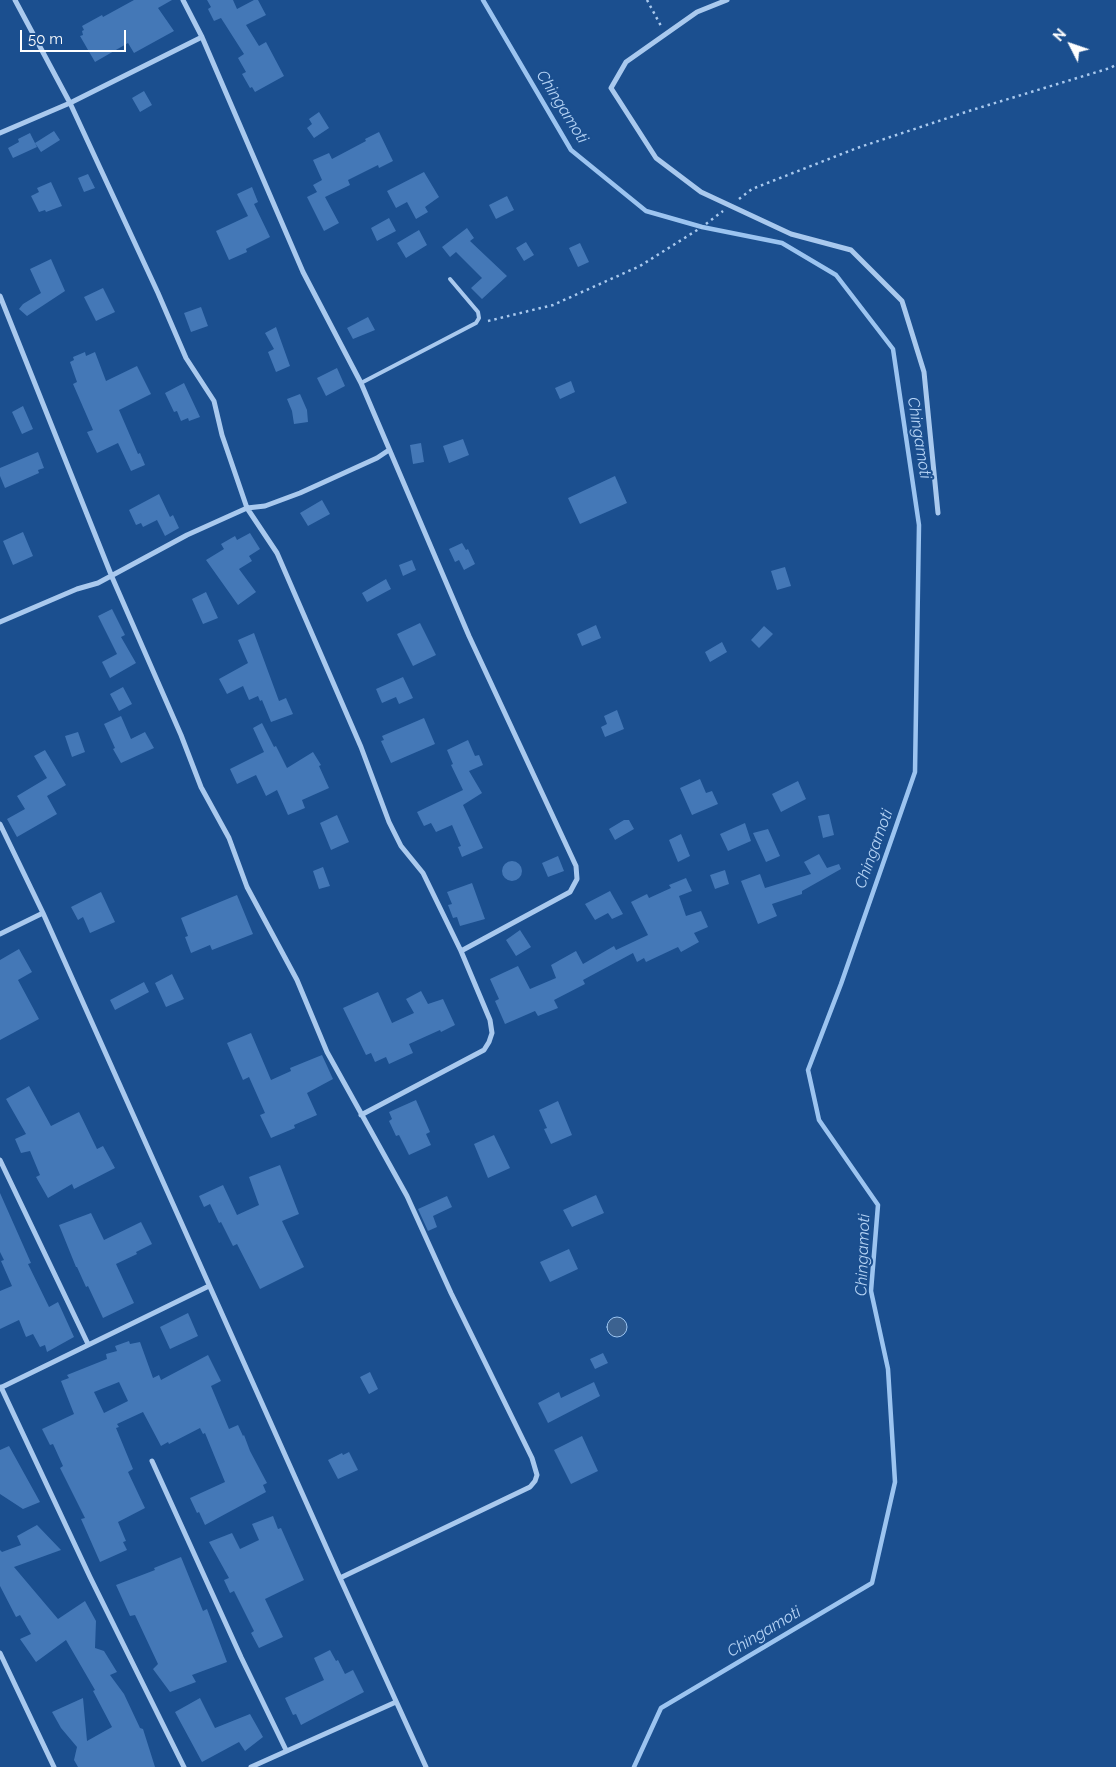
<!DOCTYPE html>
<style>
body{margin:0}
#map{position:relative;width:1116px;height:1767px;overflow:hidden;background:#1b4f8f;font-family:Raleway,sans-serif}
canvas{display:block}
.north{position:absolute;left:1046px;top:20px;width:50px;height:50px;-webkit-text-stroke:4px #1b4f8f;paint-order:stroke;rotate:311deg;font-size:14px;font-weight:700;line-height:20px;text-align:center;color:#fff}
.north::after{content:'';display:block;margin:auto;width:18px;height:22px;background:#fff;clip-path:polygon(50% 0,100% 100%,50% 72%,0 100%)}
.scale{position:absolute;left:20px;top:30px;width:106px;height:22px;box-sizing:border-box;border:2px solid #fff;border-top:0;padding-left:6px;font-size:15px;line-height:18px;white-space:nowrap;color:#fff;-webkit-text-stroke:4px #1b4f8f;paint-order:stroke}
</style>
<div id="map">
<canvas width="1116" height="1767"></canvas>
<div class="north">N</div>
<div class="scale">50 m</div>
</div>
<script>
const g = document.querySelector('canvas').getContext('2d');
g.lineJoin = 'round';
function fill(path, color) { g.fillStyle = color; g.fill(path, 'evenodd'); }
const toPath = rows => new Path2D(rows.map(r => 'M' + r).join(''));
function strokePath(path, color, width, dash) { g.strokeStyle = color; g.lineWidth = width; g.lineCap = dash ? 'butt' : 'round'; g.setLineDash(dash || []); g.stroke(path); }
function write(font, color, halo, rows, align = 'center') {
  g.font = font + ' Raleway,sans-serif'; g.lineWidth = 4; g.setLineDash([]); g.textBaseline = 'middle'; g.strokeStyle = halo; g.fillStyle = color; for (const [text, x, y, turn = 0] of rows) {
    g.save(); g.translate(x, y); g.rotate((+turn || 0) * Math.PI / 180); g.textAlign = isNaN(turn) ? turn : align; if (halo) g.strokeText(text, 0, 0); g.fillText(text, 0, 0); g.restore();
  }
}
const water = toPath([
 '607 1327a10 10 0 1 1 20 0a10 10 0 1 1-20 0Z'
]);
fill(water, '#3c6290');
strokePath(water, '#9cc4f0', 1);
strokePath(toPath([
 [483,0,571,150,646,211,702,227,782,243,836,275,893,349,919,525,915,772,841,984,808,1070,819,1120,878,1205,871,1291,888,1369,895,1482,872,1583,661,1708,634,1767]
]), '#9cc4f0', 4.5);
fill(toPath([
 [134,0,172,0,158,8,174,31,134,53,128,43,95,62,80,36,83,35,82,31,84,30,82,26,102,15,103,17],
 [207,0,233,0,237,9,254,0,258,0,266,15,246,25,259,46,266,42,284,76,255,92,252,87,250,88,242,74,246,72,238,58,244,54,221,18,214,21,208,9,211,7],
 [144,91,152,105,140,112,132,98],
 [319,112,329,128,314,138,307,128,312,124,309,119],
 [54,131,60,140,41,152,35,143],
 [379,132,393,161,379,168,378,165,348,180,350,185,325,197,339,223,324,231,307,197,317,192,313,185,322,180,313,160,329,153,332,159,366,141,365,139],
 [30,133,37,147,13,158,8,148,19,142,18,139],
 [424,172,439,197,425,207,428,212,416,219,407,202,396,208,387,191],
 [88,174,95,188,84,192,78,178],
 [51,182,62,206,46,212,45,210,39,212,31,196,39,192,37,188],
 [252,187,258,202,254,204,270,237,246,249,247,252,229,260,216,231,248,216,237,194],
 [507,196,514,210,496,219,489,205],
 [389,218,396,231,377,241,371,228],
 [467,228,474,238,470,241,507,276,482,299,471,288,482,278,456,252,450,257,442,247],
 [419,230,427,245,406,258,397,243],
 [526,242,534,255,524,261,516,248],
 [580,243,589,262,578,267,569,248],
 [51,259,65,291,27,316,19,309,23,304,41,293,30,269],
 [103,288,115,312,96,321,84,297],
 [201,307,208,326,191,332,184,313],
 [368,317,375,330,353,339,347,328],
 [276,327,290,366,276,372,268,352,274,349,265,333],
 [85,352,86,356,95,352,106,381,137,366,151,394,119,410,138,454,140,453,145,465,131,471,118,443,97,453,87,432,93,430,73,384,77,382,70,362,74,360,73,357],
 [337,368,345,386,326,396,317,378],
 [571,381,575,392,560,399,555,388],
 [184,383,200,417,189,421,188,418,181,421,177,411,174,412,165,393],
 [300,394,307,410,308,422,294,424,292,411,287,399],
 [23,406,33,429,22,434,12,412],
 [463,439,469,455,449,463,443,446],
 [421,443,424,462,413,464,410,445],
 [38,452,44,468,38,470,39,473,5,488,0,476,0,468],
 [615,476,627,503,580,524,568,498],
 [159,494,170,517,173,515,179,528,165,536,157,520,143,527,141,523,136,525,129,510],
 [322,500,330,514,308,526,300,513],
 [23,532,33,556,13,565,3,541],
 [250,533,260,549,249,556,252,561,239,569,256,592,238,605,206,560,224,549,221,544,235,536,237,540],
 [462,543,466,550,468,549,475,564,464,570,459,560,455,562,449,549],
 [412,560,416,570,403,576,399,565],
 [785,567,791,586,777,590,771,571],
 [386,579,391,589,367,602,362,593],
 [206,592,218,618,203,624,192,599],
 [112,609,125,635,121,637,136,663,110,678,102,662,117,654,98,616],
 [420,623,436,655,413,666,397,634],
 [596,625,601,638,582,646,577,634],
 [764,626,773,634,759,648,751,640],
 [254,633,279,701,286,698,293,714,271,722,262,700,260,701,258,696,249,700,243,686,227,694,219,679,248,663,238,640],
 [722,642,727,652,710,662,705,652],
 [403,677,413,698,399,704,396,697,382,703,376,689],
 [123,687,132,704,119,711,110,694],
 [617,710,624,729,605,737,601,727,607,724,604,716],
 [121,716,131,739,145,732,154,748,121,763,113,749,115,748,104,724],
 [424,718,435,744,391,763,381,741,384,740,382,736],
 [262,723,274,747,276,746,287,768,313,752,321,765,319,766,329,788,302,800,305,808,288,815,277,790,266,796,256,775,237,784,230,769,264,752,253,728],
 [78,732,85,752,72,757,65,736],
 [468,740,475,756,479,755,483,765,469,771,482,793,463,805,483,848,462,857,458,847,461,846,452,825,436,832,431,823,424,826,417,812,463,790,451,765,453,764,447,750],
 [45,750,66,785,47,796,57,814,17,837,7,819,25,809,17,796,47,778,34,756],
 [700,779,706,793,712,791,718,804,692,815,680,788],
 [798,781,806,799,781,812,772,794],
 [829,814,834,835,823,838,818,816],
 [337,815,349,842,331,850,320,823],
 [624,820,629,820,634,829,615,840,609,829],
 [745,823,751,841,728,851,720,834],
 [768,829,780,856,766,862,753,833],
 [681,834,690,856,678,862,669,840],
 [819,854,827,868,839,864,841,869,802,891,802,894,772,904,777,916,758,924,741,881,760,874,765,888,811,874,804,862],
 [558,856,564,871,548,877,542,863],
 '502 871a10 10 0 1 1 20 0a10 10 0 1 1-20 0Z',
 [323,867,330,886,319,889,313,871],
 [725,870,729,884,715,889,710,875],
 [686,878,692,891,679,896,686,916,701,911,708,927,694,933,699,942,681,952,678,947,646,962,644,958,637,962,633,953,583,980,585,984,554,1000,558,1008,538,1016,535,1011,505,1024,495,1001,499,999,490,979,518,966,530,989,556,978,551,965,576,951,583,964,614,946,616,950,648,935,631,902,647,894,649,898,671,888,669,885],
 [472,883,485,919,460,926,457,917,453,918,448,905,452,904,447,892],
 [610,891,623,914,612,919,608,913,595,920,585,904],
 [101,892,115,922,90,933,83,917,78,920,71,907],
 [237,895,253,934,212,950,210,945,191,953,185,937,188,936,181,918],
 [520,930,531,947,516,956,506,940],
 [19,949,32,972,18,980,39,1019,0,1040,0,960],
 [172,974,184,999,166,1007,155,983],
 [144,982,149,992,115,1010,110,1000],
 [421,991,428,1004,443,999,455,1025,441,1032,440,1030,409,1044,413,1053,389,1064,386,1057,375,1062,371,1053,366,1055,343,1008,378,992,392,1023,414,1013,406,999],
 [251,1033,271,1080,291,1071,290,1068,322,1055,333,1079,307,1093,317,1115,294,1125,295,1128,271,1138,260,1115,265,1113,249,1077,243,1080,227,1043],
 [29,1086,51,1126,79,1112,97,1149,103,1146,115,1168,74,1189,72,1184,48,1198,36,1177,40,1175,30,1151,21,1153,15,1139,26,1134,6,1099],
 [416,1100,430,1132,426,1134,431,1145,409,1155,399,1135,396,1136,389,1121,392,1119,389,1112],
 [558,1101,572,1135,551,1144,544,1129,547,1128,539,1110],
 [494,1135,510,1168,488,1178,474,1144],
 [280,1165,299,1214,282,1221,304,1267,260,1289,237,1244,233,1246,221,1222,219,1223,210,1204,204,1207,199,1196,223,1185,237,1215,259,1205,249,1177],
 [0,1193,31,1263,28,1264,49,1307,58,1302,74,1337,47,1352,45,1345,40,1347,33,1334,26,1337,19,1320,0,1329,0,1291,12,1286,1,1261,4,1260,0,1252],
 [596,1195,604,1213,572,1227,563,1210],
 [447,1196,452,1207,433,1216,437,1227,428,1231,418,1209],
 [91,1213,104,1240,141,1222,152,1244,136,1252,137,1254,116,1264,134,1303,103,1318,88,1286,86,1287,77,1267,76,1267,59,1225],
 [569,1249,578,1269,550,1282,540,1262],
 [188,1313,198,1336,170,1349,160,1327],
 [129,1341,130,1344,140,1342,153,1378,159,1375,161,1380,208,1355,221,1381,211,1386,229,1429,238,1425,243,1436,244,1435,250,1451,267,1483,263,1485,266,1492,205,1525,199,1512,197,1513,190,1498,225,1482,205,1433,203,1434,200,1428,169,1444,168,1442,161,1446,143,1412,117,1424,119,1427,116,1428,133,1469,128,1472,145,1508,118,1522,126,1541,123,1542,127,1550,100,1562,81,1519,85,1518,60,1468,63,1466,53,1444,50,1445,42,1429,74,1414,61,1381,69,1378,67,1375,107,1359,106,1354,117,1351,115,1346],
 [119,1382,128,1401,104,1413,94,1392],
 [603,1353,608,1363,595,1369,590,1359],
 [370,1372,378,1389,369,1394,360,1377],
 [594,1382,600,1396,548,1423,538,1403,559,1392,561,1398],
 [582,1436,598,1471,571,1484,554,1450],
 [9,1446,40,1502,23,1509,0,1494,0,1450],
 [349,1452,358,1470,338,1479,328,1460,342,1453,343,1455],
 [273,1516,278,1529,281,1528,304,1580,265,1599,283,1637,259,1648,251,1633,254,1631,234,1591,230,1593,224,1580,229,1578,209,1542,232,1533,240,1549,259,1540,252,1524],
 [37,1525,61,1550,14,1567,58,1619,85,1601,96,1621,95,1648,104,1651,117,1672,110,1675,124,1694,140,1728,143,1729,155,1767,78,1767,74,1760,77,1747,61,1728,52,1712,83,1698,87,1741,112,1727,93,1691,95,1690,66,1640,36,1662,20,1639,31,1634,20,1615,16,1617,0,1586,0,1550,2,1552,21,1545,17,1536],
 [181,1557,203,1611,207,1609,227,1662,192,1675,196,1682,170,1692,153,1669,158,1664,135,1615,130,1616,116,1585,155,1570,154,1568],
 [330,1650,336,1661,338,1660,345,1674,353,1670,364,1692,301,1725,296,1714,293,1715,285,1698,324,1680,314,1658],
 [200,1698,215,1728,250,1714,263,1737,245,1751,239,1742,202,1762,175,1712]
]), '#4478b7');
strokePath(toPath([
 [647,0,661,26],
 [739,199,752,189,857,148,972,110,1110,68,1116,65],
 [488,321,553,305,640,266,702,227,723,211]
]), '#a9c9ee', 2.5, [2.5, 4]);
strokePath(toPath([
 [361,383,476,323,479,318,478,312,450,279]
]), '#a9c9ee', 4);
strokePath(toPath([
 [15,0,70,103,158,293,186,358,214,401,222,435,247,508,277,553,361,747,389,822,401,846,423,873,461,951,490,1020,492,1033,489,1042,484,1050,361,1115],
 [183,0,202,37,303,272,361,383,469,636,576,866,577,879,570,892,461,951],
 [727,0,697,12,626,62,611,88,656,158,701,192,791,234,851,250,902,301,924,372,938,513],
 [0,133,70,103,202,37],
 [0,296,112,577,181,735,201,787,229,838,247,887,297,980,327,1052,407,1196,451,1293,532,1458,537,1475,535,1481,530,1487,340,1578],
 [0,622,77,589,98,583,187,535,247,508,265,506,300,493,377,458,389,450],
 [0,824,43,913,340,1578,426,1767],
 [0,934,43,913],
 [0,1160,88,1344],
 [1,1387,90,1577,184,1767],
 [0,1388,209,1286],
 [152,1461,241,1657,286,1750],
 [0,1653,54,1767],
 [251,1767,396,1702]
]), '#a9c9ee', 5);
write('italic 16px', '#b5d3f5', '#1b4f8f', [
 ["Chingamoti",562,107,58],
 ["Chingamoti",919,438,81],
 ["Chingamoti",874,849,-70],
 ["Chingamoti",863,1255,-88],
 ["Chingamoti",764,1632,-31]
]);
</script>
